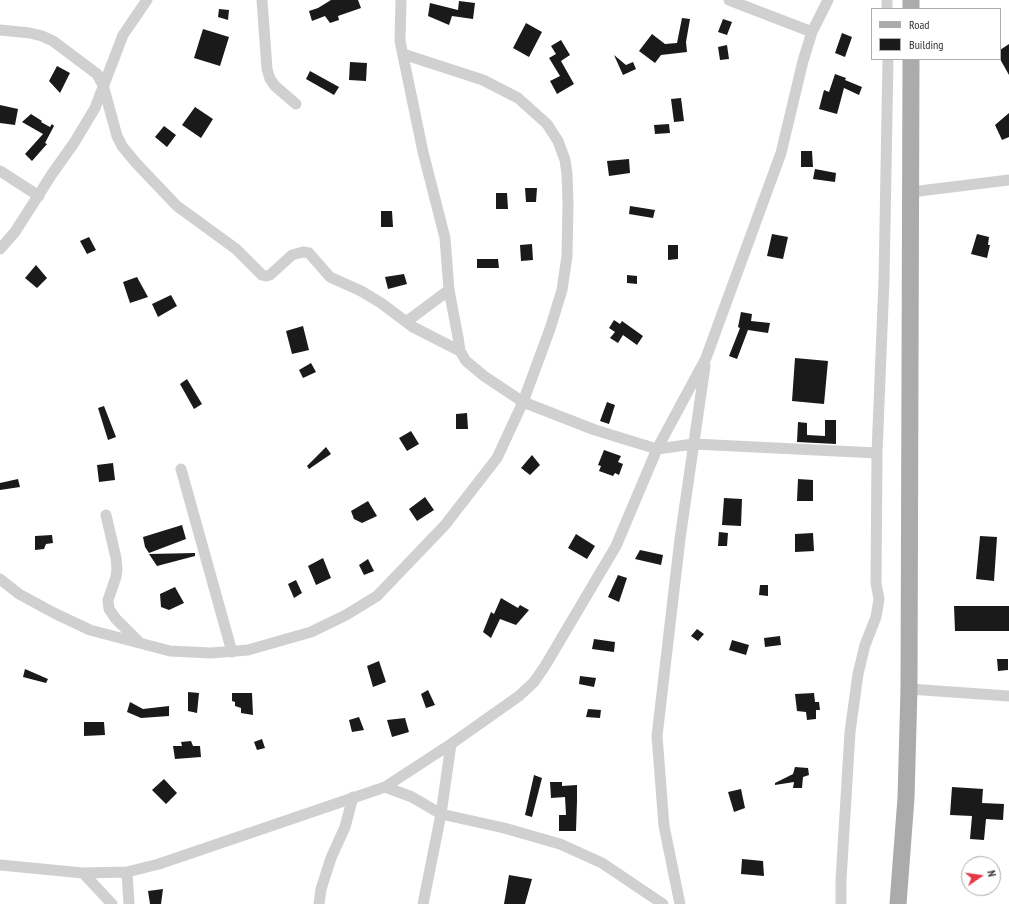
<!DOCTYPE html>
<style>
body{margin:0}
#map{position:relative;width:1009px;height:904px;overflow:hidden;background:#fff;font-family:"PT Sans Narrow",sans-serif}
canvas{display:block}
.legend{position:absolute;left:871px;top:8px;width:130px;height:52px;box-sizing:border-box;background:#fff;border:1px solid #adadad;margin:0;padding:5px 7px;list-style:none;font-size:12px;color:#333}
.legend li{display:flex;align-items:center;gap:8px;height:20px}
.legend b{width:20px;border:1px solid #adadad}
.north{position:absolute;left:961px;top:856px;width:40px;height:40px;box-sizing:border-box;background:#fff;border:1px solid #adadad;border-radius:50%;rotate:77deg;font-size:11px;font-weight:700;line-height:16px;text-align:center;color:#333}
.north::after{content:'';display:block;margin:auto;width:14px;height:18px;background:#e63946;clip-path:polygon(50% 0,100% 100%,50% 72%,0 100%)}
</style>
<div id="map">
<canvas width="1009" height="904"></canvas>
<ul class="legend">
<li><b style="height:5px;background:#ababab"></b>Road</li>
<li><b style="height:11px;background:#1a1a1a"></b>Building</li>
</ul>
<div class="north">N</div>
</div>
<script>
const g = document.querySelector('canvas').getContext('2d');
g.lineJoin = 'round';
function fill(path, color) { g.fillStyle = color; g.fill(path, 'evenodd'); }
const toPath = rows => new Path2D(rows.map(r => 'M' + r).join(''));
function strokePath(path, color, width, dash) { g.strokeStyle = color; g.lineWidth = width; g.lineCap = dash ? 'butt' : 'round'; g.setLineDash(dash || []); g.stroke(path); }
fill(toPath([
 [331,0,358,0,361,8,338,16,339,20,330,23,325,16,312,21,309,11,318,8],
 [459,1,475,3,473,19,452,16,449,25,428,16,430,3,458,10],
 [219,9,229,10,228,20,218,17],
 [682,18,690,19,686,42,687,52,661,55,655,63,639,51,652,34,665,44,677,43],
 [723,19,732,22,727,35,718,32],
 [526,23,542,32,529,57,513,48],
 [203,29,229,37,220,66,194,58],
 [842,33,852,37,845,57,835,53],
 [561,40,570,55,561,61,574,84,557,94,550,81,560,76,549,58,556,54,551,46],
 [1009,44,1009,75,1000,59,1000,50],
 [727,45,729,59,720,60,718,47],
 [614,55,626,65,633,62,636,69,623,75],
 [350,62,367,63,366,81,349,80],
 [57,66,70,73,60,93,49,81],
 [310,71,339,87,334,95,306,79],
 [835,74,846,78,845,80,862,87,859,95,844,88,837,114,819,109,824,90,829,92],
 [681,98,684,121,674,122,671,99],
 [0,105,18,109,15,125,0,123],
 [195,107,213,119,201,138,182,125],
 [1009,113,1009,137,1002,140,995,125],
 [31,114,42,121,41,122,50,127,52,124,54,126,45,143,47,144,32,161,25,154,43,134,22,122],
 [669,124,670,133,655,134,654,125],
 [164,126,176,135,167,147,155,137],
 [801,151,812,151,813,167,801,167],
 [629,159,630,173,609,176,607,161],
 [815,169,836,173,835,182,813,179],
 [525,188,537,188,536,202,526,202],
 [496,193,507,193,508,209,496,209],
 [630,206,655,210,653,218,629,214],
 [381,211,392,211,393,227,381,227],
 [772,234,788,237,783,259,767,256],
 [977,234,989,237,988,245,990,245,987,258,971,254],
 [89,237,96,250,87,254,80,241],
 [532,244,533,260,521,261,520,245],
 [668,245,678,245,678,259,668,260],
 [477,259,498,259,499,268,477,268],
 [36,265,47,278,37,288,25,278],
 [404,274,407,284,388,289,385,277],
 [627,275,637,276,637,284,627,283],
 [137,277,148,297,130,303,123,282],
 [171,295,177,306,158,317,152,304],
 [741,312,752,314,751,321,770,323,768,333,748,330,737,359,729,356,740,328,738,327],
 [614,320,620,324,622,321,643,336,637,345,623,335,618,343,610,338,615,332,609,328],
 [303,326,309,350,292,354,286,331],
 [795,358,828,361,824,404,792,401],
 [311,363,316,372,303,378,299,370],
 [187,379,202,404,194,409,180,384],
 [607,402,615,405,609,424,600,421],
 [104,406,116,437,108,440,98,408],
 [467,413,468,429,456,429,456,414],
 [825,420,836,420,836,444,797,442,798,422,807,423,807,435,825,436],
 [411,431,419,444,407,451,399,438],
 [326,447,331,454,309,469,307,466],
 [604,450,621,456,618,462,623,464,619,475,615,473,613,476,599,471,601,466,598,465],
 [532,455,540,465,530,475,521,468],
 [113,463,115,480,99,482,97,465],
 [18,479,20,487,0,490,0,483],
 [798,479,813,480,813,501,797,501],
 [425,497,434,510,417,521,409,509],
 [724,498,742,499,741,526,722,525],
 [368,501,377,516,362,523,354,519,351,511],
 [182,525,186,539,149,553,145,547,143,537],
 [719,532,728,533,727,546,718,546],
 [813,533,814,551,795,552,795,534],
 [576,534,595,546,587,559,568,548],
 [52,535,53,543,46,544,44,549,35,550,35,536],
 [980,536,997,537,994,581,976,579],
 [640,550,663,555,661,565,635,559],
 [195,553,195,556,157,566,149,554],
 [323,558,331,578,316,585,308,566],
 [368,559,374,571,364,575,359,565],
 [618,575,627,578,619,602,608,597],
 [296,580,302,593,294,598,288,584],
 [760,585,768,585,768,596,759,595],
 [175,587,184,603,169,610,161,607,160,594],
 [501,598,518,608,520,605,529,610,516,625,500,619,491,638,483,632,491,612,494,614],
 [954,606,1009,606,1009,631,955,631],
 [697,629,704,634,698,641,691,636],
 [780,636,781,645,765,647,764,638],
 [594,639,615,642,614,652,592,649],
 [732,640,749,645,746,655,729,650],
 [997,659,1008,659,1008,670,998,671],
 [379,661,386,682,373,687,367,666],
 [25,669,48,679,46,683,23,677],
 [580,676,596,678,594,687,579,684],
 [428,690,435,705,426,708,421,694],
 [188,692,199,693,197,713,188,711],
 [232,693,252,693,253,715,241,713,241,708,235,706,235,702,232,701],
 [814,693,815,702,819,702,820,710,816,710,816,719,807,720,806,712,797,711,795,694],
 [130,702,143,709,169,706,169,716,141,718,127,712],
 [588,709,601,710,600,718,586,717],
 [359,717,364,730,352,732,349,720],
 [405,718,409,732,392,737,387,720],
 [84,722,104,722,105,735,84,736],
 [262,739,265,748,257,750,254,742],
 [191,741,193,746,200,746,201,757,175,759,173,746,182,746,181,742],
 [795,767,808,768,809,775,803,777,802,788,793,788,794,782,775,785,775,783,793,774],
 [534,775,542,778,532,817,525,815],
 [164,779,177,793,166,804,152,790],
 [550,782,562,782,562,786,577,785,577,801,576,831,559,831,559,815,566,815,565,797,551,798],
 [952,787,983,789,982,803,1004,804,1003,820,986,819,984,840,970,839,972,816,950,815],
 [741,789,745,808,734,812,728,792],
 [742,859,763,861,764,876,741,874],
 [509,875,532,879,525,904,504,904],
 [163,889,161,904,150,904,148,891]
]), '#1a1a1a');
strokePath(toPath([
 [262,0,267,69,270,79,275,86,296,104],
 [401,0,400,41,423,152,445,238,449,290,458,337,460,351,466,361,484,376,523,402,595,430,657,449,694,444,877,453],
 [729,0,812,32],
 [887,0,887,9],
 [0,30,30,33,42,36,53,41,97,74,103,85,117,136,122,146,136,163,177,206,236,249,262,275,266,276,270,275,292,255,303,252,309,253,330,277,361,291,381,303,413,327,460,351],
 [0,171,39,196],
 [911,192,1009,180],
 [0,249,15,232,52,174,74,143,95,108,123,35,147,0],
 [406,322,449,290],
 [181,469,232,652],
 [106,515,116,558,117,569,116,577,108,600,109,609,116,619,140,643],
 [0,579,19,594,54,613,90,630,170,651,211,653,248,650,311,632,346,615,377,596,445,525,497,458,523,402,550,329,562,290,567,256,568,203,567,174,565,160,558,141,547,124,518,98,483,80,403,54],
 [909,689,1009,696],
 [385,787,412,797,441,814,504,828,560,844,602,863,663,904],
 [0,865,83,873,127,872,159,864,385,787,451,744,519,696,534,682,545,666,616,546,657,449,706,358,781,153,803,61,812,32,828,0],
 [127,872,129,904],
 [83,873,112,904],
 [319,904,321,889,331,858,345,827,353,797],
 [423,904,441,814,451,744],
 [680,904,664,826,657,736,680,539,705,366],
 [841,904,841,880,850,732,858,674,865,645,876,617,879,599,876,583,877,453,884,281,888,59]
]), '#d0d0d0', 11);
strokePath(toPath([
 [911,9,911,0],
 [898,904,906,798,909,689,911,59]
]), '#ababab', 17);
</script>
